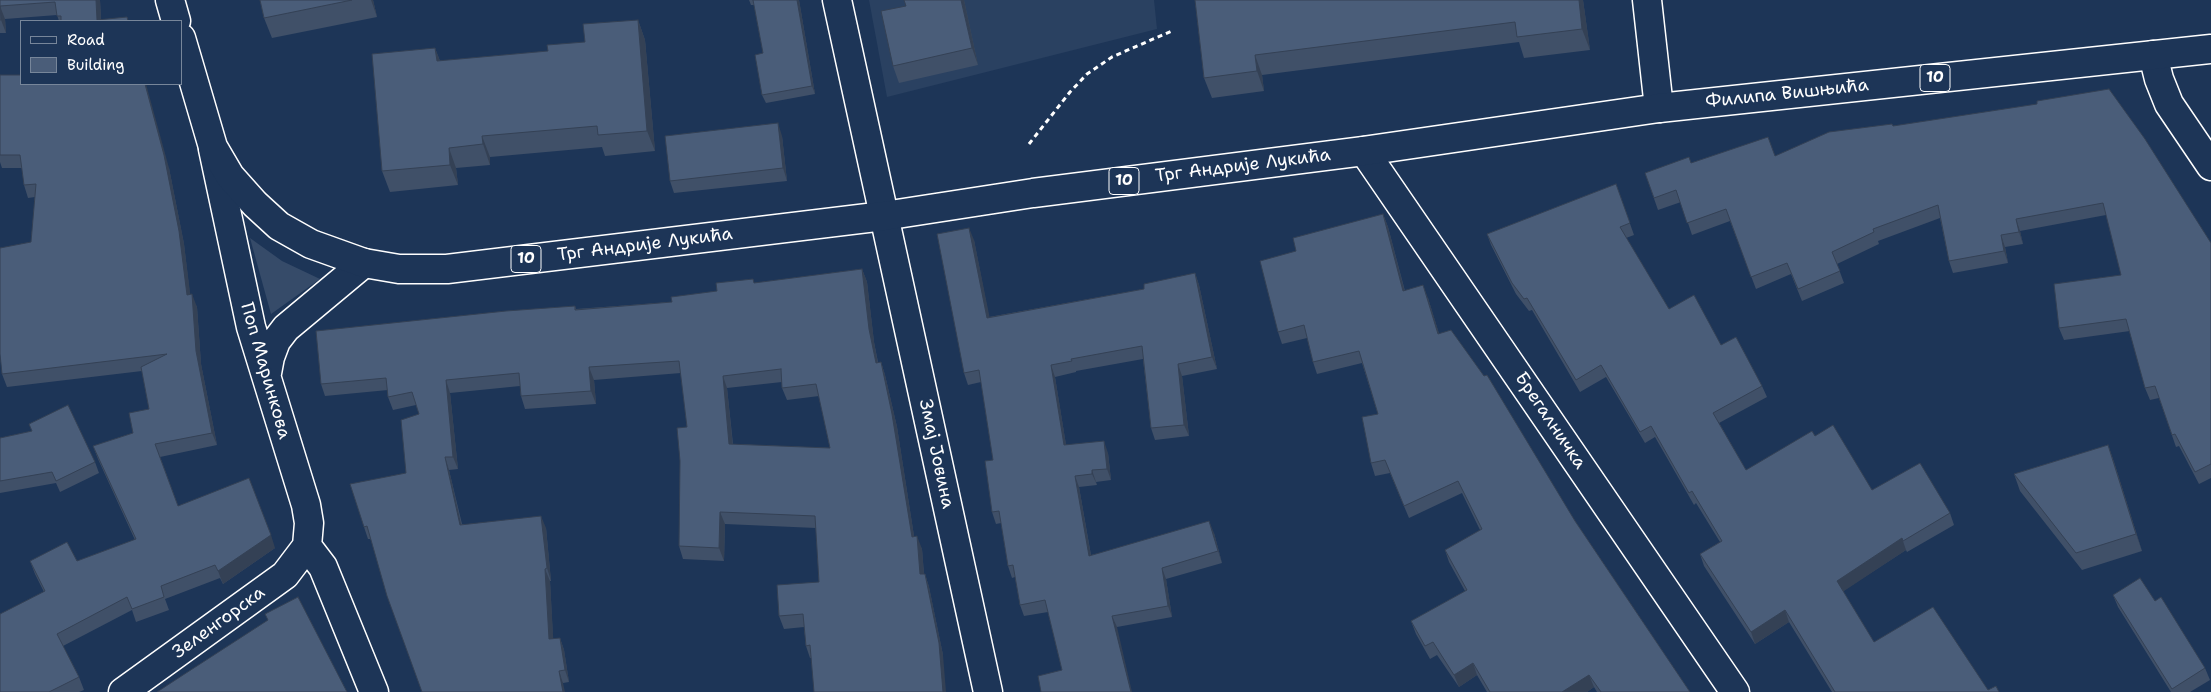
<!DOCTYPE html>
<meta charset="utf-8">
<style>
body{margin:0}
#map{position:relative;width:2211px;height:692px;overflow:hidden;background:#1d3557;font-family:"Shantell Sans",sans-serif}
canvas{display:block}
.legend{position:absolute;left:20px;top:20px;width:162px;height:65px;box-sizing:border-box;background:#1d3557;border:1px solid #77869a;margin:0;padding:6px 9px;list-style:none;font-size:15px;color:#fff}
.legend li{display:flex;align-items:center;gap:10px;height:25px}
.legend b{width:25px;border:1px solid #77869a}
</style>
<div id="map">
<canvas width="2211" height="692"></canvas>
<ul class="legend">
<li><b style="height:6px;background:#1d3557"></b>Road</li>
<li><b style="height:14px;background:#4a5d79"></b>Building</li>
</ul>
</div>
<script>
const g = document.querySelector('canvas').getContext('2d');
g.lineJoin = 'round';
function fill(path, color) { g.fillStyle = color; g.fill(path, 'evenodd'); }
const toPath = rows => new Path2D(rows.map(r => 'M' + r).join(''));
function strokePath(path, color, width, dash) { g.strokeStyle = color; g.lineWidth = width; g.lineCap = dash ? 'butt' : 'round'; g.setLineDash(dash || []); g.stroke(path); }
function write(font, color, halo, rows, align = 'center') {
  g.font = font + ' "Shantell Sans",sans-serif'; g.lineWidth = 4.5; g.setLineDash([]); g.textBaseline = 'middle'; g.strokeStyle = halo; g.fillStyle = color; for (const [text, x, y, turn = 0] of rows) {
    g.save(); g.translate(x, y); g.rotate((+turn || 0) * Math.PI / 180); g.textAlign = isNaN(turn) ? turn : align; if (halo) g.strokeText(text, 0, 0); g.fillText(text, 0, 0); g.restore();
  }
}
fill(toPath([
 [869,0,1154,0,1157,29,887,97]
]), '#2a4161');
fill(toPath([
 [250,238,282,261,320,279,271,314]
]), '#364b69');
const minor = toPath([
 [837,0,988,692],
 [1647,0,1659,108],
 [2153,55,2159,79,2169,104,2211,166],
 [1364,151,1735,692],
 [267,373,270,357,276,341,286,328,364,263],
 [307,546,323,567,374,692],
 [123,692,285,575,307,546,309,523,306,505,251,327,213,149]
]);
const primary = toPath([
 [170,0,176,21],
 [181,38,213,147,230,176,255,204,279,226,311,244,364,263,399,269,447,269,884,216,1033,193,1364,151,1659,108,2211,49]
]);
strokePath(minor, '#fff', 31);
strokePath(primary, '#fff', 31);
strokePath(toPath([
 [1029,144,1070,92,1087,74,1112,57,1174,30]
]), '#fff', 3, [5, 4]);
strokePath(minor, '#1d3557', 28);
strokePath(primary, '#1d3557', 28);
fill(toPath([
 [0,0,100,0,101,19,129,21,59,21,57,15,5,19,6,33,0,33],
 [260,0,373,0,377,17,272,38,264,18],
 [749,0,799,0,815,94,766,103,762,95,763,53,754,5,751,5],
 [964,0,978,65,899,83,893,66,906,6],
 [1195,0,1583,0,1590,50,1524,58,1519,42,1262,75,1264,91,1212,98,1204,78],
 [638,20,645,40,655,151,605,156,602,147,490,157,490,165,456,168,458,185,390,192,382,171,435,48,440,61,548,51,585,42],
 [0,75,169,168,184,244,190,295,197,307,201,364,217,445,160,457,178,506,275,548,223,584,220,578,165,599,169,610,136,622,132,610,63,646,79,677,84,690,79,692,0,692,44,592,35,574,30,561,77,561,135,540,98,459,93,446,133,433,149,409,142,371,7,387,2,374,31,242,35,197,28,198,24,185,22,168,2,168,0,162],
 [1893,126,2205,234,2211,243,2211,478,2199,484,2179,446,2176,447,2159,398,2150,400,2145,388,2130,331,2064,340,2059,328,2121,275,2106,215,2020,231,2023,244,2005,247,2008,263,1953,273,1949,261,1940,218,1878,241,1879,244,1837,264,1844,283,1802,301,1791,274,1756,289,1730,221,1692,235,1681,202,1658,210,1645,173,1691,163,1775,156],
 [782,136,787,181,674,193,670,181],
 [1616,184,1634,235,1626,238,1669,309,1721,345,1762,386,1767,397,1719,423,1746,470,1815,436,1872,490,1950,513,1954,525,1907,552,1906,550,1843,591,1874,642,1988,690,1999,692,1832,692,1789,622,1755,644,1704,566,1700,554,1720,542,1696,503,1694,505,1655,437,1645,443,1606,377,1580,392,1532,310,1529,311,1516,294,1491,245,1487,234],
 [1383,214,1388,227,1405,291,1428,298,1439,334,1575,521,1690,692,1597,692,1594,687,1587,692,1487,692,1477,675,1459,687,1437,655,1430,659,1416,634,1411,621,1465,591,1449,562,1445,550,1480,530,1462,493,1409,518,1390,473,1375,476,1371,463,1378,414,1362,363,1317,374,1313,362,1307,338,1282,344,1278,332,1296,251],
 [974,240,989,317,1144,289,1195,273,1199,285,1217,369,1182,376,1189,436,1155,440,1151,428,1143,359,1076,371,1076,372,1055,377,1066,445,1108,453,1111,480,1096,482,1097,485,1079,487,1091,555,1214,533,1222,563,1166,579,1172,617,1117,627,1062,670,1048,612,1024,616,1020,605,1015,577,1012,578,1008,566,1001,523,996,524,992,512,993,460,981,382,968,385,964,373],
 [862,269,867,282,874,342,878,362,881,362,885,375,897,427,914,536,922,549,924,574,925,574,929,587,943,655,810,658,806,646,804,627,784,629,779,616,819,582,816,528,725,524,724,561,683,559,679,546,687,427,681,373,594,380,596,404,525,409,521,396,520,386,450,393,458,469,449,470,462,524,546,528,551,581,550,581,553,639,560,638,564,650,569,682,563,683,370,539,368,539,364,527,406,473,419,414,416,405,393,410,388,397,388,390,325,396,321,384,575,306,576,309,672,302,717,291,755,283],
 [782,382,782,388,787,400,819,396,830,448,733,444,727,388],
 [29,424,95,462,99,473,60,492,56,483,0,493,0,438,32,431],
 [2108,445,2114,462,2142,551,2082,570,2020,491,2014,474],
 [2113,595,2155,601,2205,668,2210,680,2190,692,2171,692,2118,607]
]), '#405068');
fill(toPath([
 [96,0,100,0,101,21,97,20],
 [371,0,373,0,377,17],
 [797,0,799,0,815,94,812,86],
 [961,0,964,0,978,65,972,48],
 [1579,0,1583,0,1590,50,1582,29],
 [0,6,5,19,6,33,1,20],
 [638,20,645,40,655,151,647,131],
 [435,48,443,69,437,61],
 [1255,55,1262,75,1264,91,1257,71],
 [145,84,146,84,169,168,184,244,192,308,187,295],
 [778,123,782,136,787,181,783,168],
 [482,136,490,157,490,165,483,144],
 [449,148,456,168,458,185,450,165],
 [1383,214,1388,227,1408,304,1403,291],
 [2016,219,2020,231,2023,244,2019,232],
 [969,228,974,240,992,329,987,318],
 [2001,235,2005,247,2008,263,2004,251],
 [862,269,867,282,874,342,880,375,876,363,869,329],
 [1195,273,1199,285,1217,369,1212,357],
 [1423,285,1428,298,1443,346,1438,334],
 [192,294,197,307,201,364,217,445,212,433,196,351],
 [881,362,885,375,897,427,916,549,912,537],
 [1178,364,1182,376,1189,436,1184,425],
 [1051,365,1055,377,1068,457,1064,445],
 [589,367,594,380,596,404,591,391],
 [723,376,727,388,734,457,729,444],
 [446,380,450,393,458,469,453,457],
 [1104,441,1108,453,1111,480,1107,469],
 [2108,445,2114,462,2142,551,2136,534],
 [445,457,449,470,464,537,460,525],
 [1092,470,1097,485,1092,474],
 [1075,476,1079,487,1093,568,1089,556],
 [720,512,725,524,724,561,719,548],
 [541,516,546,528,551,581,547,568],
 [1209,521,1214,533,1222,563,1218,551],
 [271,535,275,548,223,584,218,571],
 [917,536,922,549,925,587,920,574],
 [1902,538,1906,550,1841,593,1837,581],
 [1162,568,1166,579,1172,617,1168,606],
 [545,569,550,581,554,652,549,639],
 [925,574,929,587,943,655,946,692,943,692],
 [1785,610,1789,622,1755,644,1751,632],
 [1112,616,1117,627,1132,692,1131,692],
 [560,638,564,650,569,682,565,670],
 [1473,663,1477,675,1459,687,1454,675],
 [559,671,563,683,565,692,563,692],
 [1589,675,1594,687,1587,692,1562,692]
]), '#344155');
const building = toPath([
 [0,0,96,0,97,20,127,17,128,21,61,21,61,16,57,16,55,2,0,6,1,20,0,20,0,0],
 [260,0,352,0,264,18,260,0],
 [753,0,797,0,812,86,762,95,755,55,763,53,753,0],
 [904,0,961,0,972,48,893,66,881,11,906,6,904,0],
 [1195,0,1579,0,1582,29,1517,37,1515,22,1255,55,1257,71,1204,78,1195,0],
 [638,20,647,131,598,135,597,126,482,136,483,144,449,148,450,165,382,171,372,54,435,48,437,61,548,51,547,45,585,42,583,24,638,20],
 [0,75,21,75,21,84,145,84,164,155,179,231,187,295,192,294,196,351,212,433,155,444,178,506,249,478,271,535,218,571,215,565,161,586,164,597,132,609,127,597,57,634,79,677,49,692,0,692,0,614,45,591,30,561,67,542,77,561,136,539,93,446,133,433,129,413,149,409,141,367,167,354,2,374,0,354,0,248,31,242,36,184,24,185,20,155,0,155,0,75],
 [2109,89,2145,139,2211,243,2211,464,2195,472,2175,434,2172,435,2155,386,2145,388,2126,319,2059,328,2054,284,2121,275,2103,203,2016,219,2019,232,2001,235,2004,251,1949,261,1938,205,1873,229,1874,232,1832,252,1840,271,1798,289,1787,263,1751,277,1726,209,1687,223,1676,190,1654,198,1645,173,1689,157,1691,163,1768,137,1775,156,1829,132,1892,124,1893,126,2037,104,2037,101,2109,89],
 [778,123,783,168,670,181,665,136,778,123],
 [1616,184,1630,223,1620,227,1669,309,1694,295,1721,345,1736,337,1762,386,1713,413,1746,470,1812,431,1815,436,1833,425,1872,490,1920,463,1950,513,1903,541,1902,538,1837,581,1874,642,1933,607,1988,690,1996,686,1999,692,1835,692,1785,610,1751,632,1700,554,1722,541,1692,491,1689,493,1651,426,1640,432,1601,365,1576,380,1527,298,1524,299,1512,283,1487,234,1616,184],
 [1383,214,1403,291,1423,285,1438,334,1451,330,1484,376,1487,375,1575,521,1690,692,1601,692,1589,675,1562,692,1490,692,1473,663,1454,675,1433,642,1425,646,1411,621,1467,590,1445,550,1482,529,1458,481,1404,506,1385,460,1371,463,1362,417,1378,414,1359,351,1313,362,1304,325,1278,332,1260,261,1296,251,1293,238,1383,214],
 [969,228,987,318,1144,289,1144,284,1195,273,1212,357,1178,364,1184,425,1151,428,1142,346,1071,359,1072,361,1051,365,1064,445,1104,441,1107,469,1092,470,1092,474,1075,476,1089,556,1209,521,1218,551,1162,568,1168,606,1112,616,1131,692,1041,692,1038,676,1062,670,1045,600,1020,605,1013,565,1008,566,999,511,992,512,985,461,993,460,979,370,964,373,937,234,969,228],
 [862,269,869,329,876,363,881,362,892,414,912,537,917,536,920,574,925,574,939,643,943,692,814,692,810,645,806,646,803,614,779,616,777,585,819,582,815,516,720,512,719,548,679,546,680,461,677,428,687,427,679,361,589,367,591,391,521,396,519,373,446,380,453,457,445,457,460,525,541,516,547,568,545,569,549,639,560,638,565,670,559,671,563,692,422,692,387,596,367,526,364,527,350,484,406,473,401,420,419,414,412,392,388,397,386,378,321,384,316,331,506,311,575,306,575,310,672,302,671,297,717,291,716,283,753,279,754,283,862,269],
 [781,369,782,388,816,384,830,448,729,444,723,376,781,369],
 [68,405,95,462,56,481,52,472,0,481,0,438,32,431,29,424,68,405],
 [2108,445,2136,534,2076,553,2014,474,2108,445],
 [2140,578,2155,601,2161,597,2205,668,2172,689,2113,595,2140,578],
 [298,597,347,692,157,692,183,675,268,620,265,614,298,597]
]);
fill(building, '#4a5d79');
strokePath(building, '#344155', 1);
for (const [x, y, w] of [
 [1935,78,30],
 [1124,181,30],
 [526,259,30]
]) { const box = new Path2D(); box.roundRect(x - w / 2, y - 13.5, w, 27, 4); g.fillStyle = '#1d3557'; g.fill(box); strokePath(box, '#fff', 1); }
write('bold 16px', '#fff', null, [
 ["10",1935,78],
 ["10",1124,181],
 ["10",526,259]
]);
write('18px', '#fff', '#1d3557', [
 ["Филипа Вишњића",1787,94,-6],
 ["Трг Андрије Лукића",1243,166,-7],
 ["Трг Андрије Лукића",645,245,-7],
 ["Поп Маринкова",265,371,74],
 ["Брегалничка",1550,421,56],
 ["Змај Јовина",936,454,78],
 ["Зеленгорска",219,623,-36]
]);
</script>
